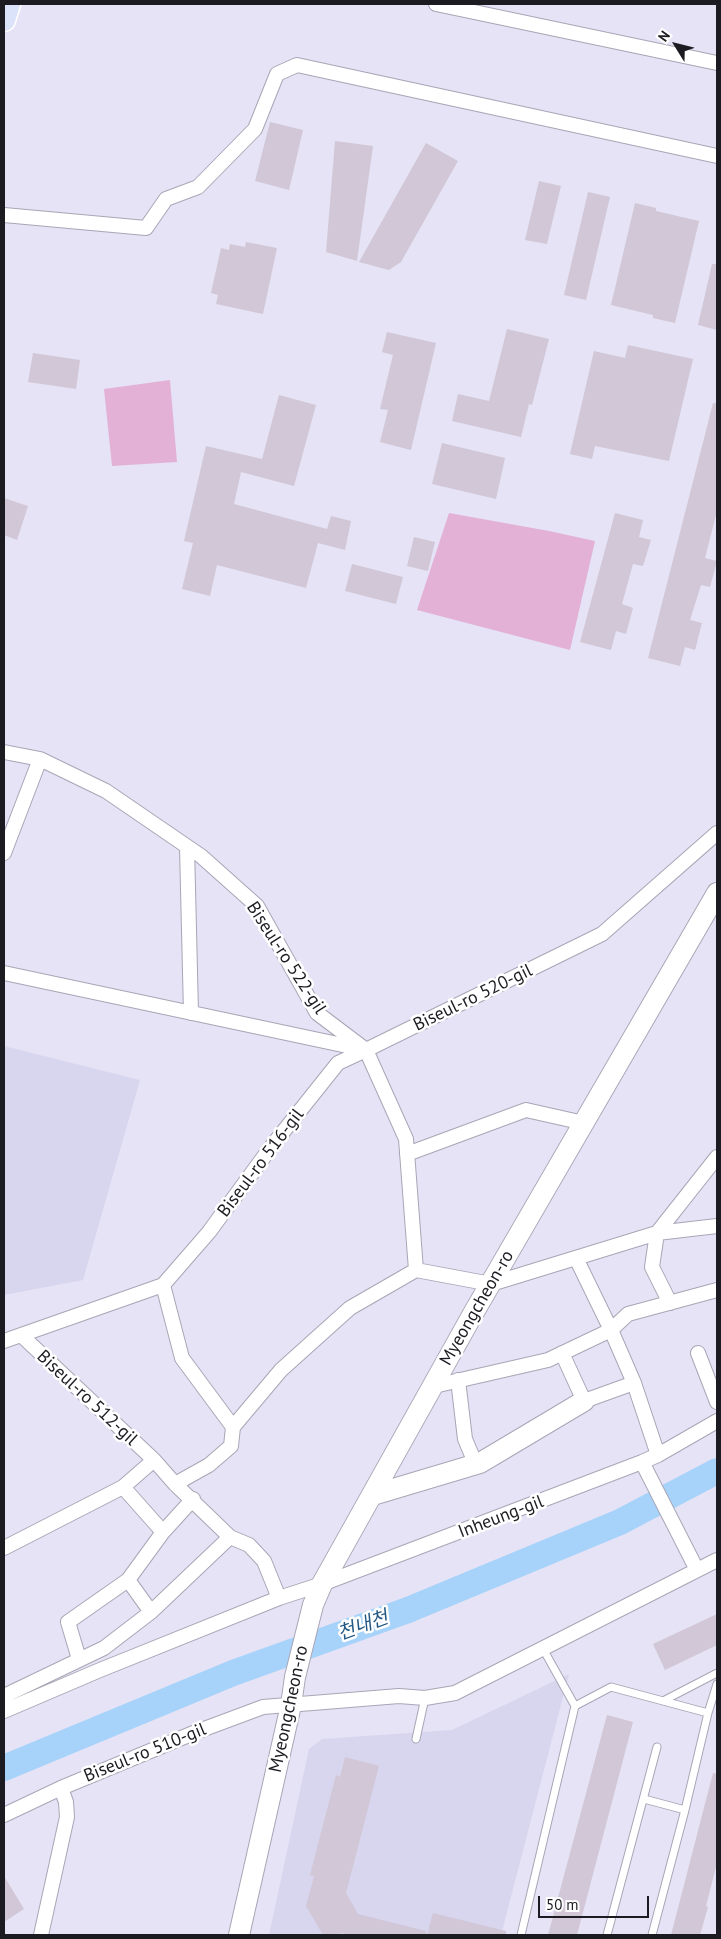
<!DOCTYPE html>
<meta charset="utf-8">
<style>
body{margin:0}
#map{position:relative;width:721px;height:1939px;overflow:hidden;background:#e5e3f5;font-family:"PT Sans",sans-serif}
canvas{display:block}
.frame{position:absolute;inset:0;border:5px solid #1c1b21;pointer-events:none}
.north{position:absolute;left:651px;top:20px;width:50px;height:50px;-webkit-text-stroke:4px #fff;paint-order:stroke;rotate:306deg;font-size:14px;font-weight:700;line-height:20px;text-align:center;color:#1c1b21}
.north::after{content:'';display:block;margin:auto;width:18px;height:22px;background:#1c1b21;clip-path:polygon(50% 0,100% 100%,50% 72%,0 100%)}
.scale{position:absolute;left:538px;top:1896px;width:111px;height:22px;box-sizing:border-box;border:2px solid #1c1b21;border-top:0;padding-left:6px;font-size:15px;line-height:18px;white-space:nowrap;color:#1c1b21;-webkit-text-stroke:4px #fff;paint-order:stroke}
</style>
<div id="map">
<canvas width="721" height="1939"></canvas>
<div class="frame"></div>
<div class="north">N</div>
<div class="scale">50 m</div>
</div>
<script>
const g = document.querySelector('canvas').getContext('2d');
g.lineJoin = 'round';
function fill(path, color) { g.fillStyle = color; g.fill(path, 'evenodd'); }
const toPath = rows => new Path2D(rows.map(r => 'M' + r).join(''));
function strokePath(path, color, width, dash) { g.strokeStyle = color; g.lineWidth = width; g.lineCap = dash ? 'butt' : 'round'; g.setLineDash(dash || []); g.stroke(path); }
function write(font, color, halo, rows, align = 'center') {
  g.font = font + ' "PT Sans","Noto Sans KR",sans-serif'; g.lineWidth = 5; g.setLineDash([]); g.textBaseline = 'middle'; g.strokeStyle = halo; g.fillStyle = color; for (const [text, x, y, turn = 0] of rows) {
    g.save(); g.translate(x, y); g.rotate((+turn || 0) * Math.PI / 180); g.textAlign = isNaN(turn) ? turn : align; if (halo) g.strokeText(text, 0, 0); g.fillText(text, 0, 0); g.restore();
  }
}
fill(toPath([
 [4,1046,140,1080,83,1280,4,1295],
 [569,1674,501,1935,269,1935,309,1749,322,1739,452,1730]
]), '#d8d6ee');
fill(toPath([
 [170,380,177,462,112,466,104,389],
 [449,513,549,531,595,541,570,650,417,610]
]), '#e3b1d6');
strokePath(toPath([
 [4,1768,233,1673,408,1610,620,1522,717,1471]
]), '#a7d3fa', 26);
fill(toPath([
 [270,122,303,130,289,190,255,181],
 [335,141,373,146,357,261,326,252],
 [426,143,458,161,401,262,389,270,359,262],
 [539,181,561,186,547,244,525,240],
 [588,192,610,197,586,300,564,295],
 [635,203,656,208,656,211,699,221,675,323,653,318,653,315,611,305],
 [246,242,277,248,263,314,216,304,218,295,211,293,221,248,229,250,230,244,245,247],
 [712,264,717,264,717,330,698,325],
 [507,329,549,339,532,405,529,404,521,437,452,421,458,394,489,401],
 [387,332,436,343,411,450,380,442,388,410,380,409,393,355,382,352],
 [628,345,693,359,669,461,595,446,592,459,570,454,594,351,625,358],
 [33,353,80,360,76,389,28,382],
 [279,395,316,405,294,486,241,472,234,504,327,529,331,516,351,521,345,550,318,543,306,588,217,565,210,596,182,589,193,543,184,541,206,446,262,459],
 [713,403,717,403,717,511,705,558,717,561,710,587,701,585,690,620,702,623,695,650,685,647,680,666,648,658],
 [442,443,505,458,496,499,432,484],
 [4,498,28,506,17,540,4,535],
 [615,513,643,520,639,537,651,540,643,566,633,564,622,604,633,608,626,634,616,631,611,650,580,642],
 [414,537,435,542,428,571,407,566],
 [352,564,403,577,396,604,345,591],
 [717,1614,717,1645,665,1670,653,1644],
 [607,1715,633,1722,577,1935,548,1935],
 [345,1757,379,1766,346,1893,358,1914,426,1931,426,1935,350,1935,341,1933,337,1935,323,1935,306,1906,314,1876,310,1875,336,1775,340,1777],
 [713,1773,717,1774,717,1863,706,1906,708,1907,700,1935,671,1935],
 [4,1876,24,1909,4,1922],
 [433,1913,506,1931,506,1935,427,1935]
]), '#d1c7d6');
const lane = toPath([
 [663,1701,717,1673],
 [575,1706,611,1687,708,1713],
 [416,1739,425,1698],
 [644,1799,685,1810],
 [521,1935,575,1706,542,1647],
 [607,1935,657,1747],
 [652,1935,685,1810,708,1713,717,1684]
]);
const street = toPath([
 [436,4,717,63],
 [4,215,146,228,166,199,198,187,255,129,277,74,297,65,717,156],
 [4,752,40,759,106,791,201,856,257,906,317,1013,366,1050,406,1139,416,1270],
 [187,847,191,1013],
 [4,853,40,759],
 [4,973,366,1050,602,934,717,833],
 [407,1154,526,1110,584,1123],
 [576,1258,611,1330,634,1383,658,1455],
 [163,1285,182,1358,233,1427],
 [670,1303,652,1267,657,1233,717,1226],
 [21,1335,154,1460,175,1484,230,1537,249,1545,264,1561,279,1598],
 [4,1341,163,1285,209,1232,271,1147,338,1063,366,1050],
 [562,1353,584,1401,634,1383],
 [698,1353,717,1402],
 [458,1380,465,1439,476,1465],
 [434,1386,548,1360,611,1330,628,1314,717,1290],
 [642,1462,697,1570],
 [175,1484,209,1465,231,1446,233,1427,281,1370,350,1308,416,1270,491,1284,657,1233,717,1157],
 [163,1532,193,1499],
 [4,1548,123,1487,154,1460],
 [128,1580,151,1612],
 [79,1659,68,1622,128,1580,163,1532,123,1487],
 [4,1696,104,1648,151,1612,230,1537],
 [4,1711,100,1670,279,1598,322,1584,642,1462,658,1455,717,1421],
 [4,1815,61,1788,196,1732,263,1707,399,1696,425,1698,455,1693,717,1560],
 [41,1935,67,1817,66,1802,61,1788]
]);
const secondary = toPath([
 [373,1495,480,1463,584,1401],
 [239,1935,291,1705,295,1677,313,1605,322,1584,474,1312,717,893]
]);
const primary = toPath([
 [4,20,9,4]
]);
strokePath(lane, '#a8a6b6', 9);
strokePath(street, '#a8a6b6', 16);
strokePath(secondary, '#a8a6b6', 22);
strokePath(primary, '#fff', 25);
strokePath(lane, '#fff', 7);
strokePath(street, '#fff', 14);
strokePath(secondary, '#fff', 20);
strokePath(primary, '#dae3fa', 22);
write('18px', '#1c1b21', '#fff', [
 ["Biseul-ro 522-gil",286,958,57],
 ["Biseul-ro 520-gil",473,998,-26],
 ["Biseul-ro 516-gil",261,1163,-53],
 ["Myeongcheon-ro",477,1308,-60],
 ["Biseul-ro 512-gil",87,1398,43],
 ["Inheung-gil",501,1517,-21],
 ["Myeongcheon-ro",289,1709,-78],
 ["Biseul-ro 510-gil",145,1753,-22]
]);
write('italic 19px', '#225883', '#fff', [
 ["천내천",363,1626,-20]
]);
</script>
